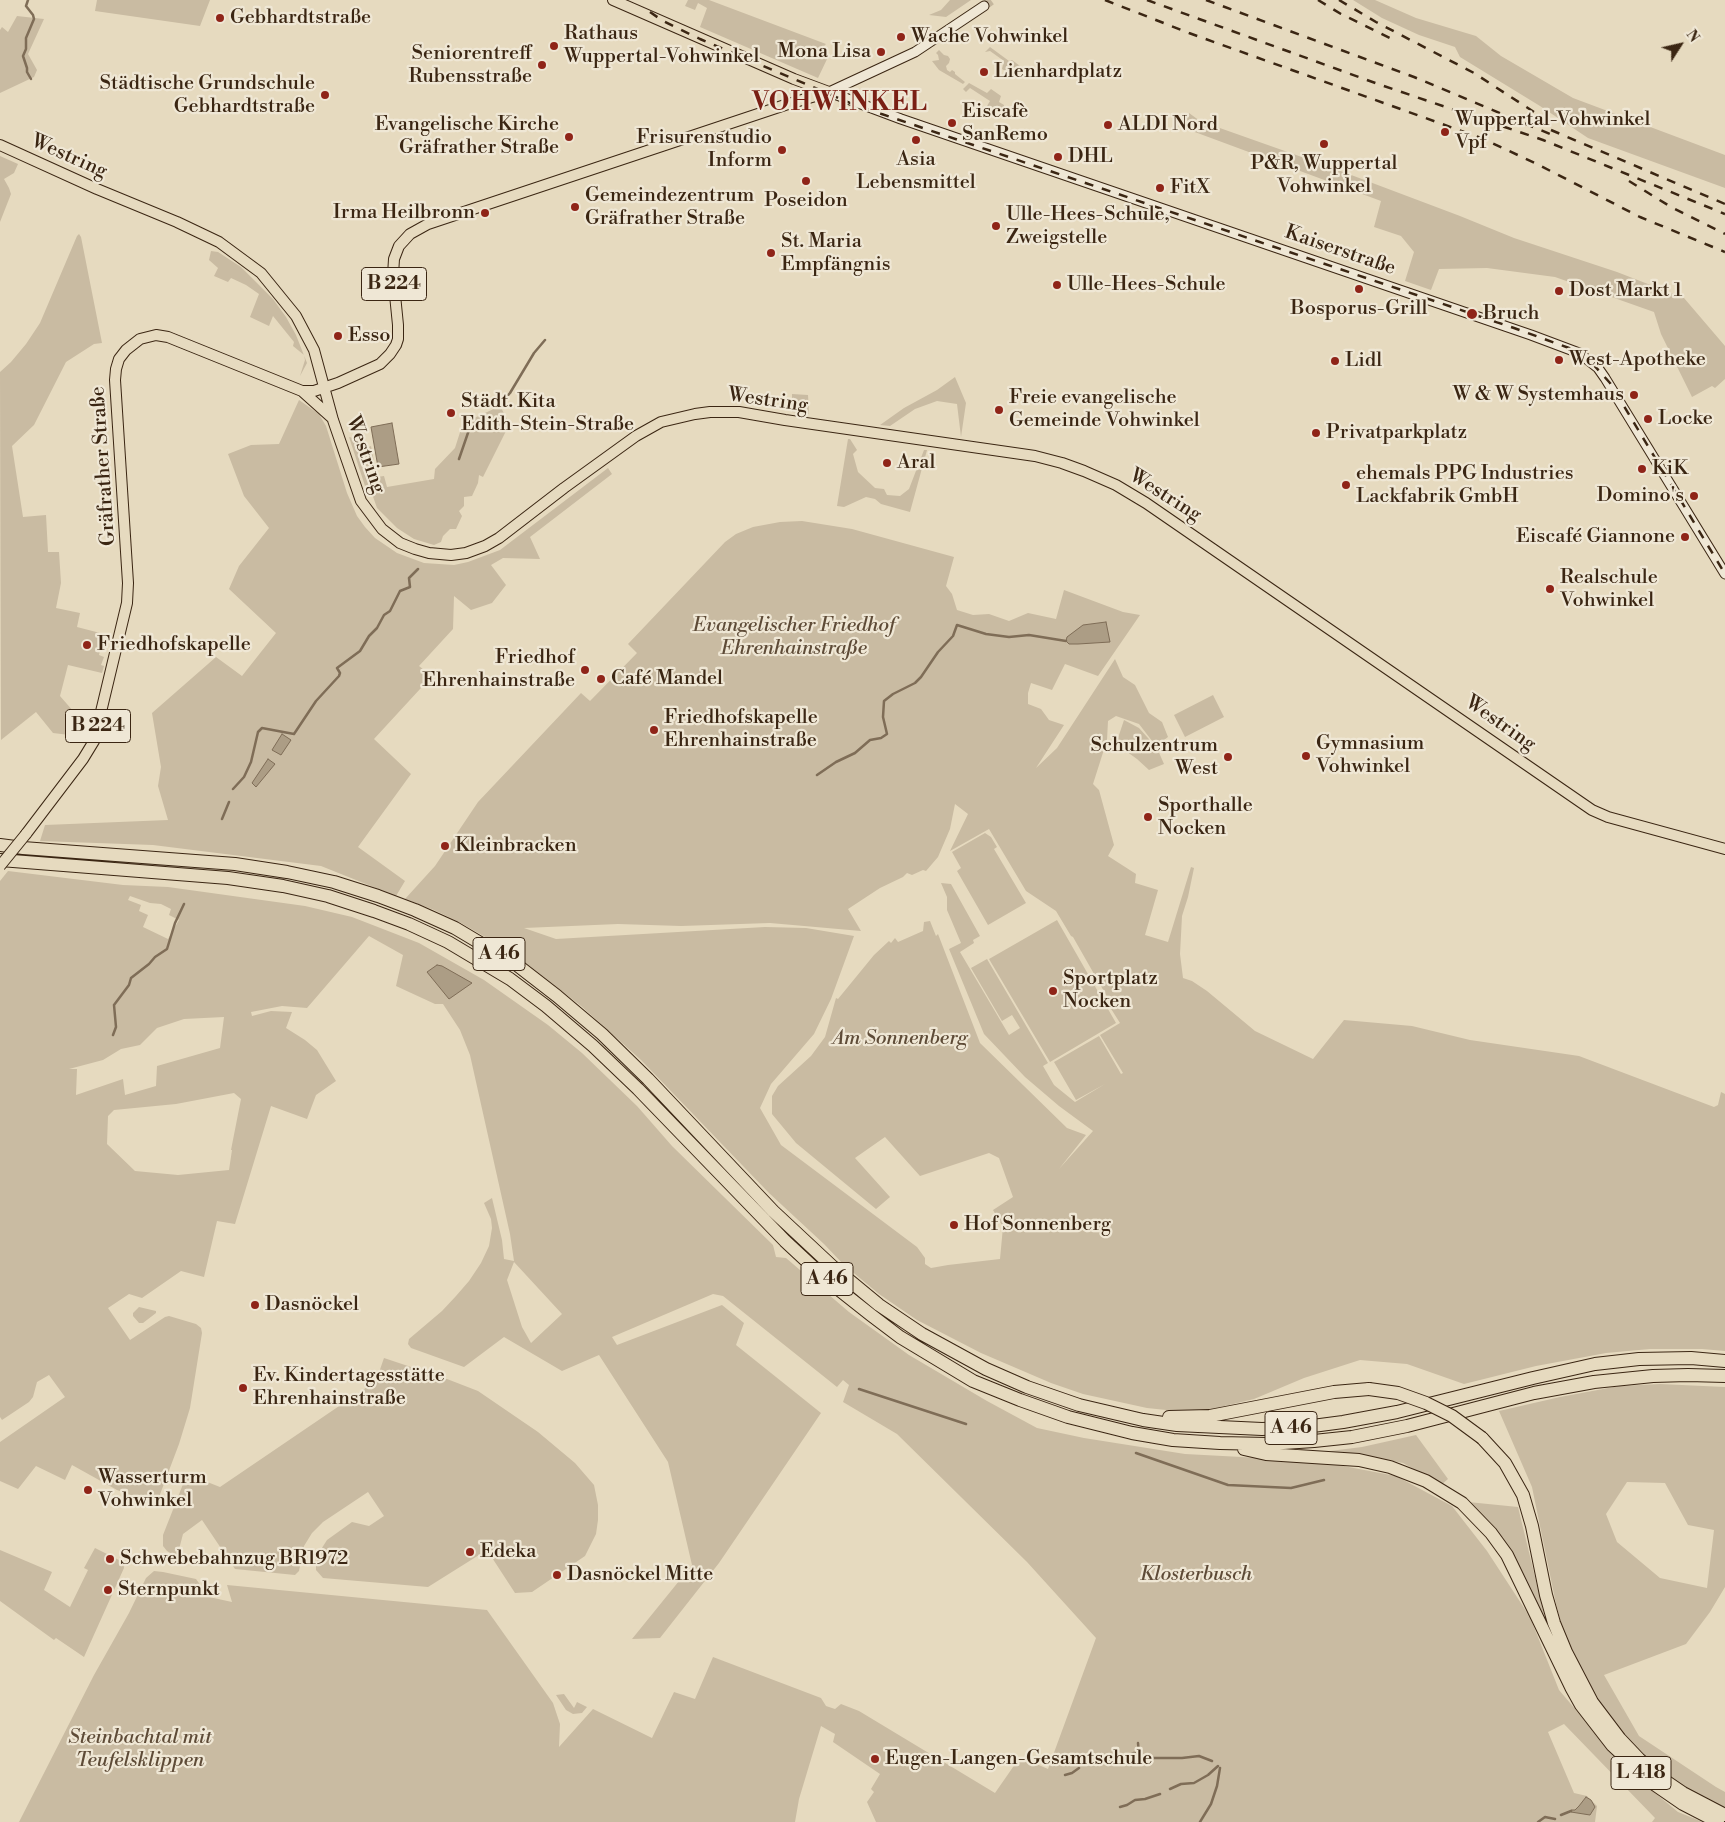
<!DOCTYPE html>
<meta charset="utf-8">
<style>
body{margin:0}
#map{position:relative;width:1725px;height:1822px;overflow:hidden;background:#e6dabf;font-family:"Libre Bodoni",serif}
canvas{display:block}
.north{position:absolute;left:1655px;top:20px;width:50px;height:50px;-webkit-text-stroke:4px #efe7d5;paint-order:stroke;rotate:55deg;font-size:14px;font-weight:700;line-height:20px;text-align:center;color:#3b2613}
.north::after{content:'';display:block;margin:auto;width:18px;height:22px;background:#3b2613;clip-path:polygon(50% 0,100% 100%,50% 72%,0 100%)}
</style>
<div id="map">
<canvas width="1725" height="1822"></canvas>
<div class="north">N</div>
</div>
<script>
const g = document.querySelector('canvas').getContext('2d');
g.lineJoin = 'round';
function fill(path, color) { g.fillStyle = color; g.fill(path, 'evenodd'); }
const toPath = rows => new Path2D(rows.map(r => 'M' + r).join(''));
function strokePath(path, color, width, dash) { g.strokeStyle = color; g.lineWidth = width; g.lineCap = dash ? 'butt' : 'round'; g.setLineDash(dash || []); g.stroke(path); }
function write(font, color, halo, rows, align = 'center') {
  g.font = font + ' "Libre Bodoni",serif'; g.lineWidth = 4.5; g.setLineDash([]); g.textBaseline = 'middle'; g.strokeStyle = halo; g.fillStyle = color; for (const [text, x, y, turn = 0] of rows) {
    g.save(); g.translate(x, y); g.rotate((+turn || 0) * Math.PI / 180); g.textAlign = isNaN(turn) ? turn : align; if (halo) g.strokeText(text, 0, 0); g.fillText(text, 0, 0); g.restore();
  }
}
fill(toPath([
 [97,0,210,0,200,26,95,11],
 [688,0,709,0,826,44,824,46,828,57,818,78,700,27,707,8,698,3,695,10,685,6],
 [950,0,971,0,946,17,929,15,941,10],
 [1353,0,1375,0,1416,18,1476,36,1501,56,1573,98,1725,155,1725,188,1588,138,1540,106,1460,57,1455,47,1419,35,1382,18],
 [17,16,44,19,28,54,37,70,34,77,0,93,0,30,2,27,8,32],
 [990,47,1009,61,1012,60,1020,66,1017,74,1012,75,1002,69,1004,61,990,51,985,52],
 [939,50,944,55,948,56,950,59,949,63,946,66,947,70,950,72,952,70,955,72,955,74,965,82,963,84,939,70,932,61,939,60,938,55,936,53],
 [969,83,987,93,991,89,1001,96,999,102,1004,105,1003,111,987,106,990,101,970,88,966,92,963,89],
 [1189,113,1200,121,1330,167,1460,216,1514,238,1617,272,1684,298,1725,346,1725,379,1715,388,1712,386,1692,397,1661,334,1654,312,1555,277,1487,268,1439,269,1431,290,1405,281,1414,252,1401,236,1374,227,1381,201,1184,128],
 [0,156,18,164,14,173,4,179,9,188,11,194,0,222],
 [79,234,81,237,102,343,94,344,66,362,34,425,12,446,23,517,46,515,48,552,59,552,61,583,56,608,80,613,77,627,104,634,99,655,104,657,101,665,104,666,102,673,68,665,60,696,87,727,86,737,53,733,36,712,1,740,0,372,11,362,26,344,40,323,77,236],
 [211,251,218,252,241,267,273,299,286,317,296,335,307,363,300,376,305,360,304,355,293,346,294,342,273,316,269,326,250,317,259,294,246,285,231,278,228,282,214,276,218,268,209,260],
 [955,377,966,403,961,437,957,404,937,401,915,409,890,426,880,425,904,408,937,390],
 [792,394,808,395,809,414,792,412],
 [299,400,319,414,326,426,347,493,357,516,365,527,375,538,397,553,424,563,454,565,468,562,500,550,608,468,612,474,530,537,540,559,503,558,491,565,506,585,492,603,471,610,454,596,453,629,419,666,432,676,374,739,411,774,358,847,405,881,396,896,321,866,153,845,40,841,45,825,168,820,158,786,161,767,152,713,216,657,242,676,276,633,229,589,239,566,269,528,244,496,228,454,251,445,279,444],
 [500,406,511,426,507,429,483,477,479,475,478,483,472,496,464,497,464,506,459,511,462,516,456,529,450,529,443,536,441,542,434,545,414,539,397,528,377,508,369,485,365,486,349,437,357,439,360,448,364,449,371,446,377,477,384,476,387,487,434,479,435,469,455,448,462,426,470,420],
 [848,439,850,439,857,450,853,454,858,472,875,488,884,489,887,495,900,496,909,489,924,450,927,450,910,512,881,504,875,499,866,497,844,507,837,506],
 [802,521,852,529,954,557,946,586,952,594,957,610,973,615,989,614,1009,621,1028,613,1056,619,1064,590,1123,612,1140,615,1098,676,1065,664,1052,690,1031,683,1028,693,1028,704,1041,709,1049,720,1064,725,1036,768,1057,748,1115,659,1123,677,1135,685,1149,713,1162,722,1168,737,1156,746,1139,724,1116,716,1108,721,1107,740,1093,784,1099,790,1114,845,1108,856,1136,874,1135,883,1158,890,1145,935,1168,942,1191,867,1194,868,1188,897,1182,916,1180,954,1183,978,1192,981,1207,991,1255,1031,1313,1059,1344,1020,1412,1026,1470,1040,1579,1056,1714,1107,1718,1105,1721,1092,1725,1094,1725,1351,1702,1349,1650,1349,1606,1353,1536,1366,1464,1384,1407,1364,1360,1360,1304,1378,1254,1399,1195,1413,1147,1408,1083,1394,1051,1383,981,1353,917,1320,879,1294,843,1264,824,1244,769,1193,641,1060,581,1006,511,952,461,923,434,910,405,899,435,866,478,802,581,693,590,701,637,653,628,644,725,542,736,534,753,527,780,522],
 [955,804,968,814,950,851,989,829,1026,891,1056,911,1071,936,1073,937,1110,1002,1108,1004,1120,1023,1100,1035,1123,1073,1121,1074,1099,1036,1054,1062,1076,1100,1105,1084,1075,1102,1054,1085,1043,1066,1048,1063,987,959,971,968,1002,1021,1012,1015,1020,1028,1009,1035,960,952,974,943,973,940,980,936,951,884,941,883,947,897,947,910,961,943,949,949,984,1034,1025,1077,1059,1106,1093,1131,1059,1169,1086,1135,1067,1128,980,1043,938,934,936,936,930,921,924,922,923,931,898,942,895,938,891,943,889,941,874,955,838,999,836,998,825,1037,811,1056,778,1086,772,1096,772,1114,796,1143,876,1209,890,1197,855,1158,885,1137,920,1176,989,1153,999,1158,1013,1197,993,1210,1003,1227,1000,1259,948,1265,931,1268,925,1264,925,1258,917,1247,781,1145,760,1108,771,1084,814,1034,831,999,854,936,806,928,765,927,556,939,524,928,618,924,681,926,770,923,861,931,848,909,880,888,903,877,907,873,912,875,923,870,926,871,938,857,950,829],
 [1213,695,1224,717,1185,737,1174,715],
 [1124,720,1139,728,1157,748,1164,764,1149,770,1137,759,1116,744],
 [985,833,991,837,997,847,994,849,1026,903,988,925,957,871,961,868,952,852],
 [8,871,123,885,168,887,305,906,352,917,419,943,484,980,548,1025,582,1053,637,1106,672,1146,773,1245,776,1257,786,1258,849,1312,909,1355,987,1401,1037,1428,1084,1438,1185,1454,1317,1461,1396,1476,1452,1506,1487,1551,1530,1617,1559,1690,1626,1769,1678,1812,1703,1822,1652,1822,1655,1818,1564,1724,1548,1732,1574,1793,1587,1796,1597,1806,1595,1822,876,1822,867,1802,874,1792,871,1789,880,1774,833,1742,835,1734,821,1726,799,1799,795,1822,19,1822,94,1675,129,1613,146,1578,154,1571,163,1572,196,1579,209,1597,232,1602,227,1585,487,1610,553,1703,560,1724,559,1747,593,1709,652,1738,674,1692,695,1699,713,1657,821,1698,826,1706,835,1709,841,1704,859,1711,995,1793,1020,1757,1048,1769,1096,1638,1027,1562,897,1434,843,1402,849,1385,843,1380,837,1387,723,1296,713,1294,612,1337,617,1345,722,1305,744,1323,736,1345,821,1413,719,1563,660,1638,632,1639,692,1565,668,1462,599,1355,562,1371,504,1337,464,1367,411,1348,408,1344,409,1339,442,1311,456,1296,469,1281,481,1263,489,1246,492,1228,491,1219,484,1203,492,1198,502,1240,504,1259,514,1261,510,1234,470,1055,460,1030,443,1004,435,1004,396,986,403,955,369,936,307,1008,282,1006,251,1012,252,1016,271,1011,292,1012,286,1028,305,1040,317,1050,336,1081,316,1095,307,1119,271,1106,235,1224,217,1221,204,1277,181,1271,142,1298,129,1294,108,1308,130,1340,165,1317,169,1316,196,1324,201,1328,202,1333,190,1408,179,1444,156,1505,117,1490,72,1465,65,1480,36,1466,18,1489,0,1481,0,1442,65,1397,49,1375,37,1382,33,1397,29,1402,2,1420,0,1417,0,881],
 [130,896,150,903,161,904,171,909,169,915,179,920,168,939,143,927,148,915,139,911,141,905,128,900],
 [224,1017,220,1048,157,1066,156,1086,125,1095,123,1079,76,1095,77,1069,69,1069,103,1060,121,1049,140,1045,157,1028,184,1019],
 [234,1093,241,1099,231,1150,232,1150,229,1170,178,1175,135,1171,107,1144,108,1116,114,1110,176,1104],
 [514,1262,562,1314,531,1343,522,1327,507,1280],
 [1057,920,1116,1023,1050,1062,989,959],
 [139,1307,156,1311,156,1313,143,1323,139,1323,133,1316,133,1313],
 [384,1358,447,1379,478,1391,538,1432,575,1463,594,1485,598,1505,598,1520,596,1534,585,1556,532,1592,515,1593,487,1550,428,1587,323,1578,316,1570,316,1565,320,1551,327,1540,352,1522,369,1526,384,1516,368,1492,323,1522,312,1533,304,1546,299,1571,295,1575,235,1569,202,1520,183,1534,177,1557,167,1551,163,1546,163,1535,187,1474,220,1487,376,1381],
 [1660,1384,1725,1387,1725,1587,1710,1612,1686,1644,1604,1675,1639,1736,1716,1787,1725,1792,1725,1809,1668,1779,1621,1735,1588,1683,1568,1649,1556,1604,1532,1487,1499,1411,1560,1397,1619,1386],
 [1627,1482,1665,1483,1688,1525,1714,1530,1707,1588,1660,1578,1617,1542,1606,1514],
 [1416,1435,1448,1479,1441,1485,1403,1463,1364,1455,1322,1452,1362,1447],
 [1468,1502,1518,1507,1546,1622],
 [95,1548,123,1562,124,1568,84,1657,56,1638,54,1640,0,1601,0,1550,52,1572,44,1590,70,1607,88,1570,84,1568],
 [564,1694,574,1708,577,1702,587,1707,582,1713,573,1714,566,1710,556,1695]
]), '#c9bba2');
const water = toPath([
 [392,423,399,464,378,467,371,427,392,423],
 [1106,622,1110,642,1078,644,1069,644,1066,641,1067,637,1083,625,1106,622],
 [282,734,291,740,281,755,272,750,282,734],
 [268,759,275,764,256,787,252,783,268,759],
 [437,965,442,966,472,983,449,999,427,972,437,965],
 [1586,1797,1591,1800,1595,1807,1590,1815,1571,1812,1571,1810,1575,1810,1579,1806,1586,1797]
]);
fill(water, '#ac9d85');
strokePath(water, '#7f6d57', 1);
strokePath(toPath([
 [28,0,26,6,33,15,34,19,26,38,26,49,23,56,27,68,27,72,31,79],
 [502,402,510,393,534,353,545,340],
 [475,423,489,416],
 [459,459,470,427],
 [817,775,836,762,855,753,870,740,881,738,887,734,883,717,884,701,893,694,915,683,921,677,938,652,953,636,957,625,986,634,1009,637,1029,635,1066,641],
 [233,789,244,777,251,762,258,732,262,728,294,734,316,701,339,676,340,673,337,668,360,651,369,636,377,628,384,615,390,611,400,591,410,587,409,578,418,569],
 [222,819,229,802],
 [113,1035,116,1027,114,1005,129,985,131,978,149,964,155,957,167,949,175,923,184,904],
 [859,1389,966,1424],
 [1136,1453,1228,1485,1291,1488,1324,1480],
 [1138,1743,1139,1754],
 [1146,1758,1182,1758,1199,1756,1212,1761],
 [1101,1763,1104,1761,1111,1761,1118,1757,1123,1757,1134,1753,1143,1757],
 [1065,1775,1072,1773,1079,1768],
 [1170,1789,1181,1784,1194,1783,1208,1775,1218,1766],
 [1120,1807,1127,1805,1135,1800,1145,1799,1160,1794],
 [1561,1815,1571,1811],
 [1200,1822,1211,1804,1217,1786,1220,1768],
 [1538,1822,1545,1817,1555,1819]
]), '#7f6d57', 2.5);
strokePath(toPath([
 [984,6,992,0]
]), '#c4b69d', 9, [9, 4.5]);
const secondary = toPath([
 [829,92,901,119,1531,335,1579,353,1598,368,1605,378,1725,574],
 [829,92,915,52,984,6]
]);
const primary = toPath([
 [613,0,794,79,829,92],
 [0,145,97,189,177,222,219,242,261,273,296,316,314,350,333,420,361,501,382,529,400,543,415,549,429,553,451,555,466,553,485,546,499,538,564,488,636,436,661,422,695,414,710,412,739,412,785,420,1035,456,1062,463,1084,471,1116,485,1146,503,1592,810,1608,817,1725,849],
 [302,391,331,417],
 [26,834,83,759,94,741,127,603,128,583,115,380,116,369,119,359,126,350,140,339,156,335,168,337,302,391,314,391,338,383,380,364,390,354,396,345,398,339,398,325,393,275,394,259,399,246,410,234,428,224,785,105,829,92]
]);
const motorway = toPath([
 [0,845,23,848,235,864,287,872,334,882,378,896,415,910,455,928,517,965,557,996,602,1034,648,1079,773,1211,833,1267,879,1305,922,1334,986,1369,1027,1387,1079,1405,1143,1420,1177,1425,1262,1429,1305,1427,1343,1422,1397,1412,1533,1378,1595,1364,1639,1359,1691,1358,1725,1361],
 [0,860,228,878,283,886,328,896,374,911,409,924,448,942,510,979,546,1006,593,1046,638,1089,785,1241,828,1281,871,1315,900,1337,973,1381,1020,1400,1068,1417,1132,1433,1173,1440,1220,1443,1268,1444,1314,1441,1352,1437,1407,1426,1534,1393,1594,1382,1653,1376,1688,1375,1725,1376],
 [1169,1417,1210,1416,1334,1392,1369,1389],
 [1482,1438,1505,1463,1523,1495,1532,1526,1546,1595,1554,1623,1566,1652,1592,1702,1620,1739,1639,1759,1661,1778,1683,1793,1725,1815],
 [1244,1449,1266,1454,1359,1460,1390,1467,1426,1481,1462,1503,1491,1533,1507,1555,1571,1687,1581,1705,1612,1745,1654,1784,1683,1804,1718,1822]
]);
strokePath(secondary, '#3b2613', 11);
strokePath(primary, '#3b2613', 12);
strokePath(motorway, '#3b2613', 14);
strokePath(secondary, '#efe7d5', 9);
strokePath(primary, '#e6dabf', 10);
strokePath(motorway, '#e6dabf', 12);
strokePath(toPath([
 [1105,0,1189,33,1481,138,1535,163,1640,217,1725,252],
 [1147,0,1378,84,1543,140,1725,214],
 [1206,0,1414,77,1557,137],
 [1318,0,1341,14,1392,39],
 [1339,0,1376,22,1474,73,1554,125],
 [650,12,663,21,700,39,855,105,1514,328,1569,348,1592,363,1610,383,1725,574],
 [1551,130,1725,204],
 [1629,181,1671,207,1725,234]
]), '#3b2613', 2.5, [9, 9]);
const primaryBridge = toPath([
 [0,866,26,834]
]);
const motorwayBridge = toPath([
 [1369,1389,1398,1393,1426,1403,1452,1416,1482,1438]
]);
strokePath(primaryBridge, '#3b2613', 12, []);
strokePath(motorwayBridge, '#3b2613', 14, []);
strokePath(primaryBridge, '#e6dabf', 10);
strokePath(motorwayBridge, '#e6dabf', 12);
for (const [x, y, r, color] of [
 [220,18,5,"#8f2418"],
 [901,37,5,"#8f2418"],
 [554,46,5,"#8f2418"],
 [881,52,5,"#8f2418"],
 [542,65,5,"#8f2418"],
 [984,72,5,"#8f2418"],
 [325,95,5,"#8f2418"],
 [952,123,5,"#8f2418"],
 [1108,125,5,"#8f2418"],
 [1445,132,5,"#8f2418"],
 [569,137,5,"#8f2418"],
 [916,140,5,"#8f2418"],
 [1324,144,5,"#8f2418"],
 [782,150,5,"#8f2418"],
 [1058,157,5,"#8f2418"],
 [806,181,5,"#8f2418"],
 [1160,188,5,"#8f2418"],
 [575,207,5,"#8f2418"],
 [485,213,5,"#8f2418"],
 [996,226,5,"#8f2418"],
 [771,253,5,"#8f2418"],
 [1057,285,5,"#8f2418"],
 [1359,289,5,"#8f2418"],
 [1559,291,5,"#8f2418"],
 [1472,314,6,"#8f2418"],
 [338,336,5,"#8f2418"],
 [1559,360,5,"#8f2418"],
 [1335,361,5,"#8f2418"],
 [1634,395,5,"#8f2418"],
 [999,410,5,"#8f2418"],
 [451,413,5,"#8f2418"],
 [1648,419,5,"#8f2418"],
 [1316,433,5,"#8f2418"],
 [887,463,5,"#8f2418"],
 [1642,469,5,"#8f2418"],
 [1346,485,5,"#8f2418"],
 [1694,496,5,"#8f2418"],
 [1685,537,5,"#8f2418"],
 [1550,589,5,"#8f2418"],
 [87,645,5,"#8f2418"],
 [585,670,5,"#8f2418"],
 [601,679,5,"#8f2418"],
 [654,730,5,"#8f2418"],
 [1306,756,5,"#8f2418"],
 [1228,757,5,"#8f2418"],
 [1148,817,5,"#8f2418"],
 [445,846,5,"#8f2418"],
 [1053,991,5,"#8f2418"],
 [954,1225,5,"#8f2418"],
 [255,1305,5,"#8f2418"],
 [243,1388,5,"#8f2418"],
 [88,1490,5,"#8f2418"],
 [470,1552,5,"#8f2418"],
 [110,1559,5,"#8f2418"],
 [557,1575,5,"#8f2418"],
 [108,1590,5,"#8f2418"],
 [875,1759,5,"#8f2418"]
]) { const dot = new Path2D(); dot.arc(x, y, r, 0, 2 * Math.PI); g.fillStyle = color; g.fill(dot); strokePath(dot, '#efe7d5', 2); }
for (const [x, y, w] of [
 [394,284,65],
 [98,726,65],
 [499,954,52],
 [827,1279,52],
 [1291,1428,52],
 [1641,1773,60]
]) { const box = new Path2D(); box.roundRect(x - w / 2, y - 16.5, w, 33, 4); g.fillStyle = '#efe7d5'; g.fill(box); strokePath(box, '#3b2613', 1); }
write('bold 19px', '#3b2613', null, [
 ["B 224",394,284],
 ["B 224",98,726],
 ["A 46",499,954],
 ["A 46",827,1279],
 ["A 46",1291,1428],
 ["L 418",1641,1773]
]);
write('20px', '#3b2613', '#efe7d5', [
 ["Gebhardtstraße",230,18],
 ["Rathaus",564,34],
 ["Wuppertal-Vohwinkel",564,57],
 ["Wache Vohwinkel",911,37],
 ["Mona Lisa",871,52,"right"],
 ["Seniorentreff",532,54,"right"],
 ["Rubensstraße",532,77,"right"],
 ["Lienhardplatz",994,72],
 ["Städtische Grundschule",315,84,"right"],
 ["Gebhardtstraße",315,107,"right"],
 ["Eiscafè",962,112],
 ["SanRemo",962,135],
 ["Wuppertal-Vohwinkel",1455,120],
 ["Vpf",1455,143],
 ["Evangelische Kirche",559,125,"right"],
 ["Gräfrather Straße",559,148,"right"],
 ["ALDI Nord",1118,125],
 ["Frisurenstudio",772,138,"right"],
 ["Inform",772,161,"right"],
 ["DHL",1068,157],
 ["Asia",916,160,"center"],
 ["Lebensmittel",916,183,"center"],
 ["P&R, Wuppertal",1324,164,"center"],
 ["Vohwinkel",1324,187,"center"],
 ["FitX",1170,188],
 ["Gemeindezentrum",585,196],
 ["Gräfrather Straße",585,219],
 ["Poseidon",806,201,"center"],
 ["Irma Heilbronn",475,213,"right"],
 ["Ulle-Hees-Schule,",1006,215],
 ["Zweigstelle",1006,238],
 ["St. Maria",781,242],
 ["Empfängnis",781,265],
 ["Ulle-Hees-Schule",1067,285],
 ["Dost Markt 1",1569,291],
 ["Bosporus-Grill",1359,309,"center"],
 ["Bruch",1483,314],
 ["Esso",348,336],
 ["West-Apotheke",1569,360],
 ["Lidl",1345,361],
 ["W & W Systemhaus",1624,395,"right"],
 ["Freie evangelische",1009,398],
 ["Gemeinde Vohwinkel",1009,421],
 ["Städt. Kita",461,402],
 ["Edith-Stein-Straße",461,425],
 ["Locke",1658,419],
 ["Privatparkplatz",1326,433],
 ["Aral",897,463],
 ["KiK",1652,469],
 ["ehemals PPG Industries",1356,474],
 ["Lackfabrik GmbH",1356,497],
 ["Domino's",1684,496,"right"],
 ["Eiscafé Giannone",1675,537,"right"],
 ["Realschule",1560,578],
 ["Vohwinkel",1560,601],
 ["Friedhofskapelle",97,645],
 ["Friedhof",575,658,"right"],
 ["Ehrenhainstraße",575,681,"right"],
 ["Café Mandel",611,679],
 ["Friedhofskapelle",664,718],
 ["Ehrenhainstraße",664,741],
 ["Gymnasium",1316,744],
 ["Vohwinkel",1316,767],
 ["Schulzentrum",1218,746,"right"],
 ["West",1218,769,"right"],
 ["Sporthalle",1158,806],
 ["Nocken",1158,829],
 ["Kleinbracken",455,846],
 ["Sportplatz",1063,979],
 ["Nocken",1063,1002],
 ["Hof Sonnenberg",964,1225],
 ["Dasnöckel",265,1305],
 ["Ev. Kindertagesstätte",253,1376],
 ["Ehrenhainstraße",253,1399],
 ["Wasserturm",98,1478],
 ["Vohwinkel",98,1501],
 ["Edeka",480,1552],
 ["Schwebebahnzug BR1972",120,1559],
 ["Dasnöckel Mitte",567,1575],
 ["Sternpunkt",118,1590],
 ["Eugen-Langen-Gesamtschule",885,1759]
], 'left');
write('20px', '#3b2613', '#efe7d5', [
 ["Westring",69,157,24],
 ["Kaiserstraße",1340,251,19],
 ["Westring",768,401,8],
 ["Westring",365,455,70],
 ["Gräfrather Straße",104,466,-94],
 ["Westring",1165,496,32],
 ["Westring",1500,724,35]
]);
write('italic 20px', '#5e4b37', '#efe7d5', [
 ["Evangelischer Friedhof",794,626],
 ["Ehrenhainstraße",794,649],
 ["Am Sonnenberg",900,1039],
 ["Klosterbusch",1196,1575],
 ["Steinbachtal mit",140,1738],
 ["Teufelsklippen",140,1761]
]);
g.letterSpacing = '1px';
write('bold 25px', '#7a1f14', '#efe7d5', [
 ["VOHWINKEL",840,104]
]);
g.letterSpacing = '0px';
</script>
